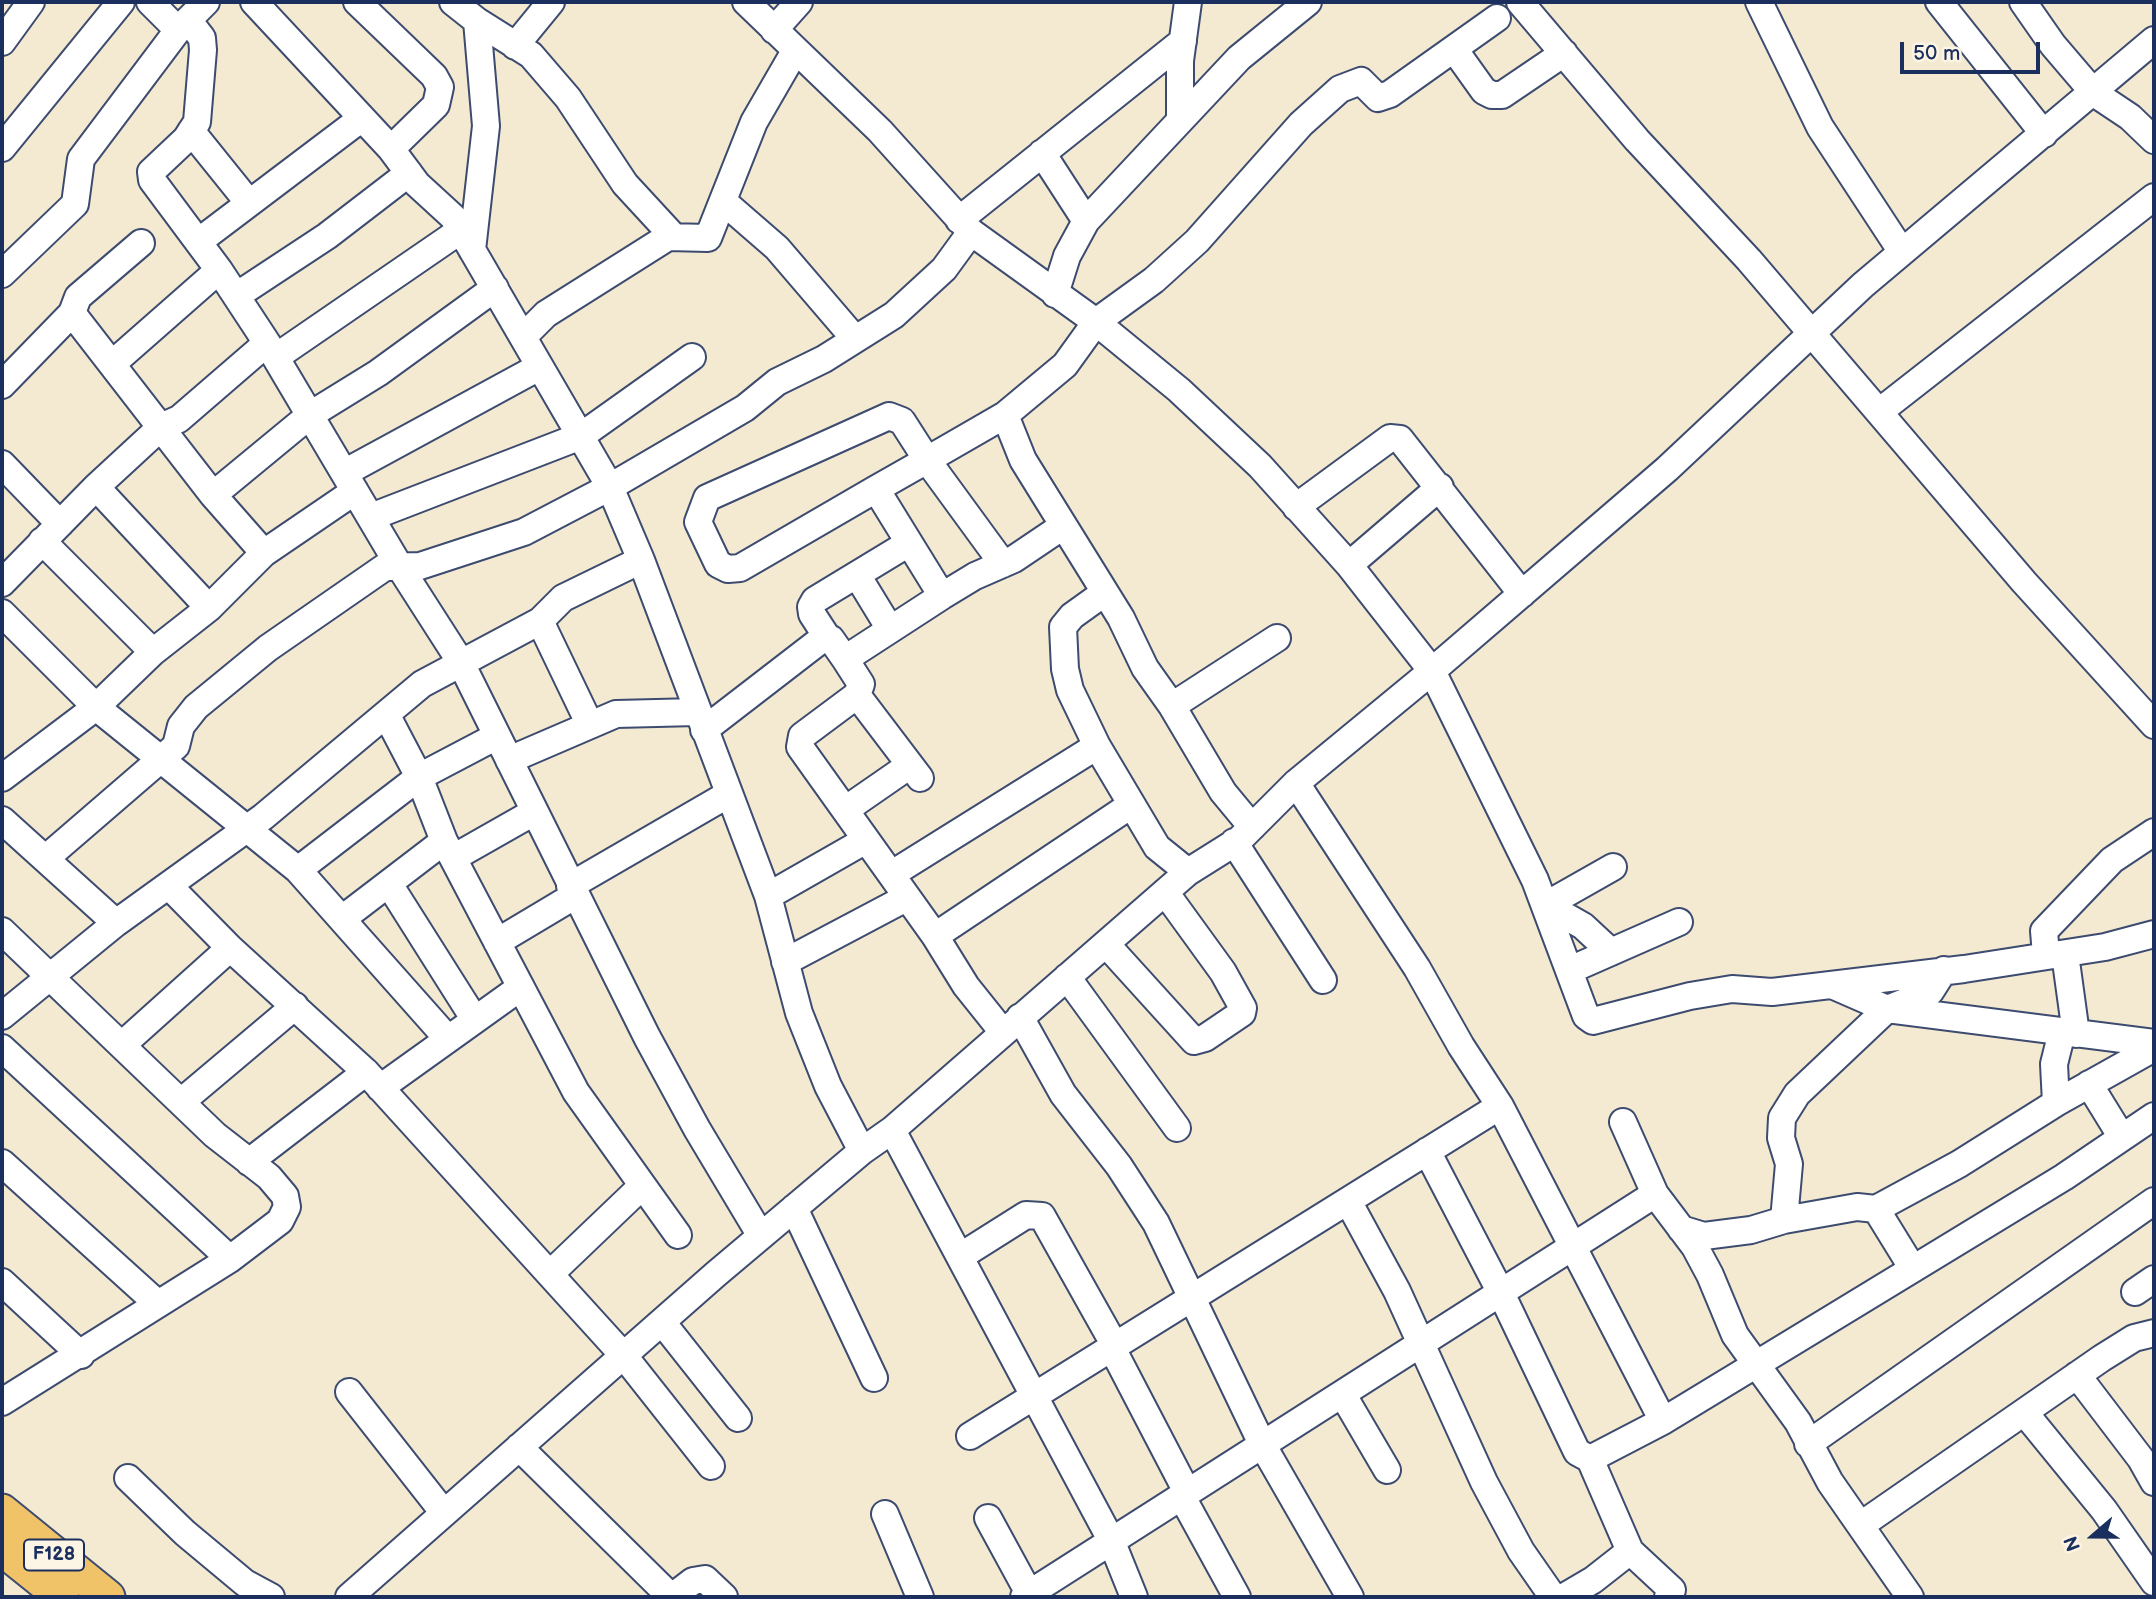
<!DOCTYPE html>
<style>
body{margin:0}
#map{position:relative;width:2156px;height:1599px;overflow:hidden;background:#f4ead1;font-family:"Balsamiq Sans",sans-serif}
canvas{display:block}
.frame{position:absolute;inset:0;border:4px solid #1b2f5e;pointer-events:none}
.north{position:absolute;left:2058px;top:1501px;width:70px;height:70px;-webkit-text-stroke:5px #fcf5e5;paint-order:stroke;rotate:250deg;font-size:19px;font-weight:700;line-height:28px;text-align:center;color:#1b2f5e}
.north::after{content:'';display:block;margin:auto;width:24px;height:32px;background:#1b2f5e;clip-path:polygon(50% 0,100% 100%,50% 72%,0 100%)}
.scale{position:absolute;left:1900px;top:42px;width:140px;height:32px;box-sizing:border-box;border:4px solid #1b2f5e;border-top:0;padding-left:9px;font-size:21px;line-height:24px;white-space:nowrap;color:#1b2f5e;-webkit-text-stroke:5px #fcf5e5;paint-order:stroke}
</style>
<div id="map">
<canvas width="2156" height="1599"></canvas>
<div class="frame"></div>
<div class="north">N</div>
<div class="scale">50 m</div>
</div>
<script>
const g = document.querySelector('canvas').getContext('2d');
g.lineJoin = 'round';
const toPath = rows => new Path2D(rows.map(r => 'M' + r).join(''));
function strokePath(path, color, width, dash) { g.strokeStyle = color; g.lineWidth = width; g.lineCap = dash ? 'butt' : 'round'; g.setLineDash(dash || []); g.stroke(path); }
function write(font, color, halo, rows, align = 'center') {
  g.font = font + ' "Balsamiq Sans",sans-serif'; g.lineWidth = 5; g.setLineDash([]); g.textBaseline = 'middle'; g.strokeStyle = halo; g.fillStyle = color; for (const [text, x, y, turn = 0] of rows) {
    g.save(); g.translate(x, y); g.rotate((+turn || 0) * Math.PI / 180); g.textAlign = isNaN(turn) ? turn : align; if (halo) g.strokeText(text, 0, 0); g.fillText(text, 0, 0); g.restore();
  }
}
const minor = toPath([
 [150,2,178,30],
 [254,2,391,149,417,184,453,217,610,487,641,560,768,896,799,1013,828,1086,862,1151],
 [357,2,434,76,440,87,436,105,391,149],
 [453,2,477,21,531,55,568,98,625,184,673,236],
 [746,2,880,131,971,232,1096,322,1179,390,1260,466,1349,565,1432,671,1535,880,1586,1016,1593,1021,1690,996,1732,989,1772,992,1964,969,2105,947,2154,934],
 [1520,2,1637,140,1749,260,2024,582,2154,725],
 [1759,2,1820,127,1902,252],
 [1939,2,2044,134],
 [2023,2,2053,45,2094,93,2130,117,2154,140],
 [188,20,202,38,203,50,197,122,186,139,151,172,152,180,219,270,267,343,401,569,460,661,647,1037,697,1129,761,1236],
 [774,30,799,2],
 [2,42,31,2],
 [515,46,551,2],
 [1454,49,1484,91,1492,95,1502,95,1564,53],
 [1180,121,1180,61,1188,2],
 [191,131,249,203],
 [2,148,121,2],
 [1042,153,1086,221],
 [724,202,777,248,855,339],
 [959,220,1183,41],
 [198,242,362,118],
 [472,250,486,126,477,21],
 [2,274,75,204,81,159,178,30,206,2],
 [1055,294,1067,256,1086,221,1239,58,1308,2],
 [236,296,327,236,409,173],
 [72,313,213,495,264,553],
 [524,336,546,314,668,237,708,238,754,122,795,51],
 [276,357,461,230],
 [112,364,219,270],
 [2,385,72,313,78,297,141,243],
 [1879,412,2154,197],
 [2,464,60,524],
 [344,473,539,367],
 [96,487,209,608],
 [876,489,942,596],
 [213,495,310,415,378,373,495,288],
 [1296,507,1390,438,1400,439,1522,594],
 [371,517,581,436,692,357],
 [42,541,153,652],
 [1003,564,927,460,902,421,889,416,707,498,698,522,718,564,728,569,740,568,876,489,927,460,1005,415],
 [1349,565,1440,487],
 [857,575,890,629],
 [2,583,96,487,161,427,179,419,267,343],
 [1104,593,1072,616,1063,627,1065,669,1070,690,1097,746,1157,847,1188,872],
 [2,613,96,707,298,870,448,1039],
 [540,621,589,723],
 [827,637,812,614,811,607,815,600,909,543],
 [845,659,861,684,857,695,802,736,800,747,935,936,966,986,1002,1031],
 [857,695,920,778],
 [1172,706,1277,638],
 [386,714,419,777,444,841,576,1092,678,1235],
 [704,730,822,639,831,639,845,659,942,596,975,576,1014,559,1063,526],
 [509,760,616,714,697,712],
 [2,778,96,707,153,652,209,608,264,553,355,491],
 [1296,783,1417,968,1461,1046,1500,1106,1663,1421],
 [845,810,910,765],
 [2,820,116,923],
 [1252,827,1223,792,1172,706,1145,668,1121,618,1023,460,1005,415,1065,365,1096,322,1154,280,1197,241,1301,124,1340,89,1361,81,1378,98,1390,94,1497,18],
 [1234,842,1323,980],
 [453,858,534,812],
 [45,859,176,746,181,726,196,707,268,648,385,567,420,566,524,532,610,487,745,408,777,382,824,359,894,315,944,269,971,232],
 [298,870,419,777,497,736],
 [892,874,1097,746],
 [389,884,475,1020],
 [570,886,727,795],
 [170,887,230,948,366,1072,624,1356,711,1466],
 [768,896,866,840],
 [1546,905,1583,926,1611,952],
 [1546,905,1613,867],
 [342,919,444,841],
 [2,931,215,1135,269,1177,285,1196,287,1207,280,1221,230,1259,2,1402],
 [935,936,1131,805],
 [497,942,574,896],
 [1106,944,1194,1041,1205,1038,1242,1013,1243,1008,1223,972,1165,892],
 [2065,954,2076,1034],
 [2046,955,2044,931,2112,860,2154,832],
 [785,962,906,898],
 [1570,970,1679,922],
 [1067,977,1177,1128],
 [1832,985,1887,1009,2154,1043],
 [2,1016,116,923,263,817,422,684,540,621,563,598,641,560],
 [1020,1017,1063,1094,1119,1166,1156,1223,1262,1444,1350,1597],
 [122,1045,230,948],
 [2,1048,230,1259],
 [2089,1084,2121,1136],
 [380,1088,521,987],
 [181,1102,295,1006],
 [2056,1103,2054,1064,2062,1032],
 [1623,1122,1655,1194,1695,1247,1710,1275,1735,1335,1798,1422,1830,1482,1910,1597],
 [892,1130,1111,1540,1134,1597],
 [1427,1151,1501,1293,1577,1452,1590,1459,1663,1421,1793,1342,2064,1177,2154,1116],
 [249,1162,366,1072],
 [2,1163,158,1304],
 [1348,1201,1397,1291,1484,1482,1521,1551,1553,1597],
 [794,1208,874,1378],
 [1876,1209,1959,1164,2056,1103,2154,1048],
 [1784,1220,1789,1164,1781,1138,1782,1118,1797,1094,1887,1009,1930,992,1944,970],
 [1681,1229,1704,1236,1751,1230,1784,1220,1857,1207,1876,1209,1913,1269],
 [961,1256,1026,1215,1042,1216,1115,1346],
 [550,1274,641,1187],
 [2,1282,81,1355],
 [2135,1292,2154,1279],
 [662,1322,738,1418],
 [1112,1348,1187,1492],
 [2077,1375,2141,1459,2154,1482],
 [349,1392,444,1513],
 [1343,1395,1387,1470],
 [2024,1412,2104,1510,2154,1582],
 [970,1436,1500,1106],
 [1808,1444,2154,1201],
 [519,1447,671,1597],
 [1590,1459,1630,1551],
 [128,1478,185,1533,245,1583,271,1597],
 [1181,1495,1237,1597],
 [885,1514,920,1597],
 [988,1518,1031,1597],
 [1861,1525,2102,1358,2134,1338,2154,1333],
 [349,1597,716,1274,862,1151,892,1130,1188,872,1239,840,1296,783,1432,671,1667,469,1863,285,2154,40],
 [672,1597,693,1581,705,1579,724,1597],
 [1024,1597,1655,1194],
 [1564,1597,1593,1580,1630,1551,1672,1590,1668,1597]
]);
const major = toPath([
 [2,1511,108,1597],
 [2,1549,62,1597]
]);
strokePath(minor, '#3c4b6f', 30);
strokePath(major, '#3c4b6f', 37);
strokePath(minor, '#fff', 26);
strokePath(major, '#f1c369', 33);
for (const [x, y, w] of [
 [54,1555,60]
]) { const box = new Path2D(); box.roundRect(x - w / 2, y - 15.5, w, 31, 5); g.fillStyle = '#fcf5e5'; g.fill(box); strokePath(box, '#1b2f5e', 2); }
write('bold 19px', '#1b2f5e', null, [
 ["F128",54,1555]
]);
</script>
